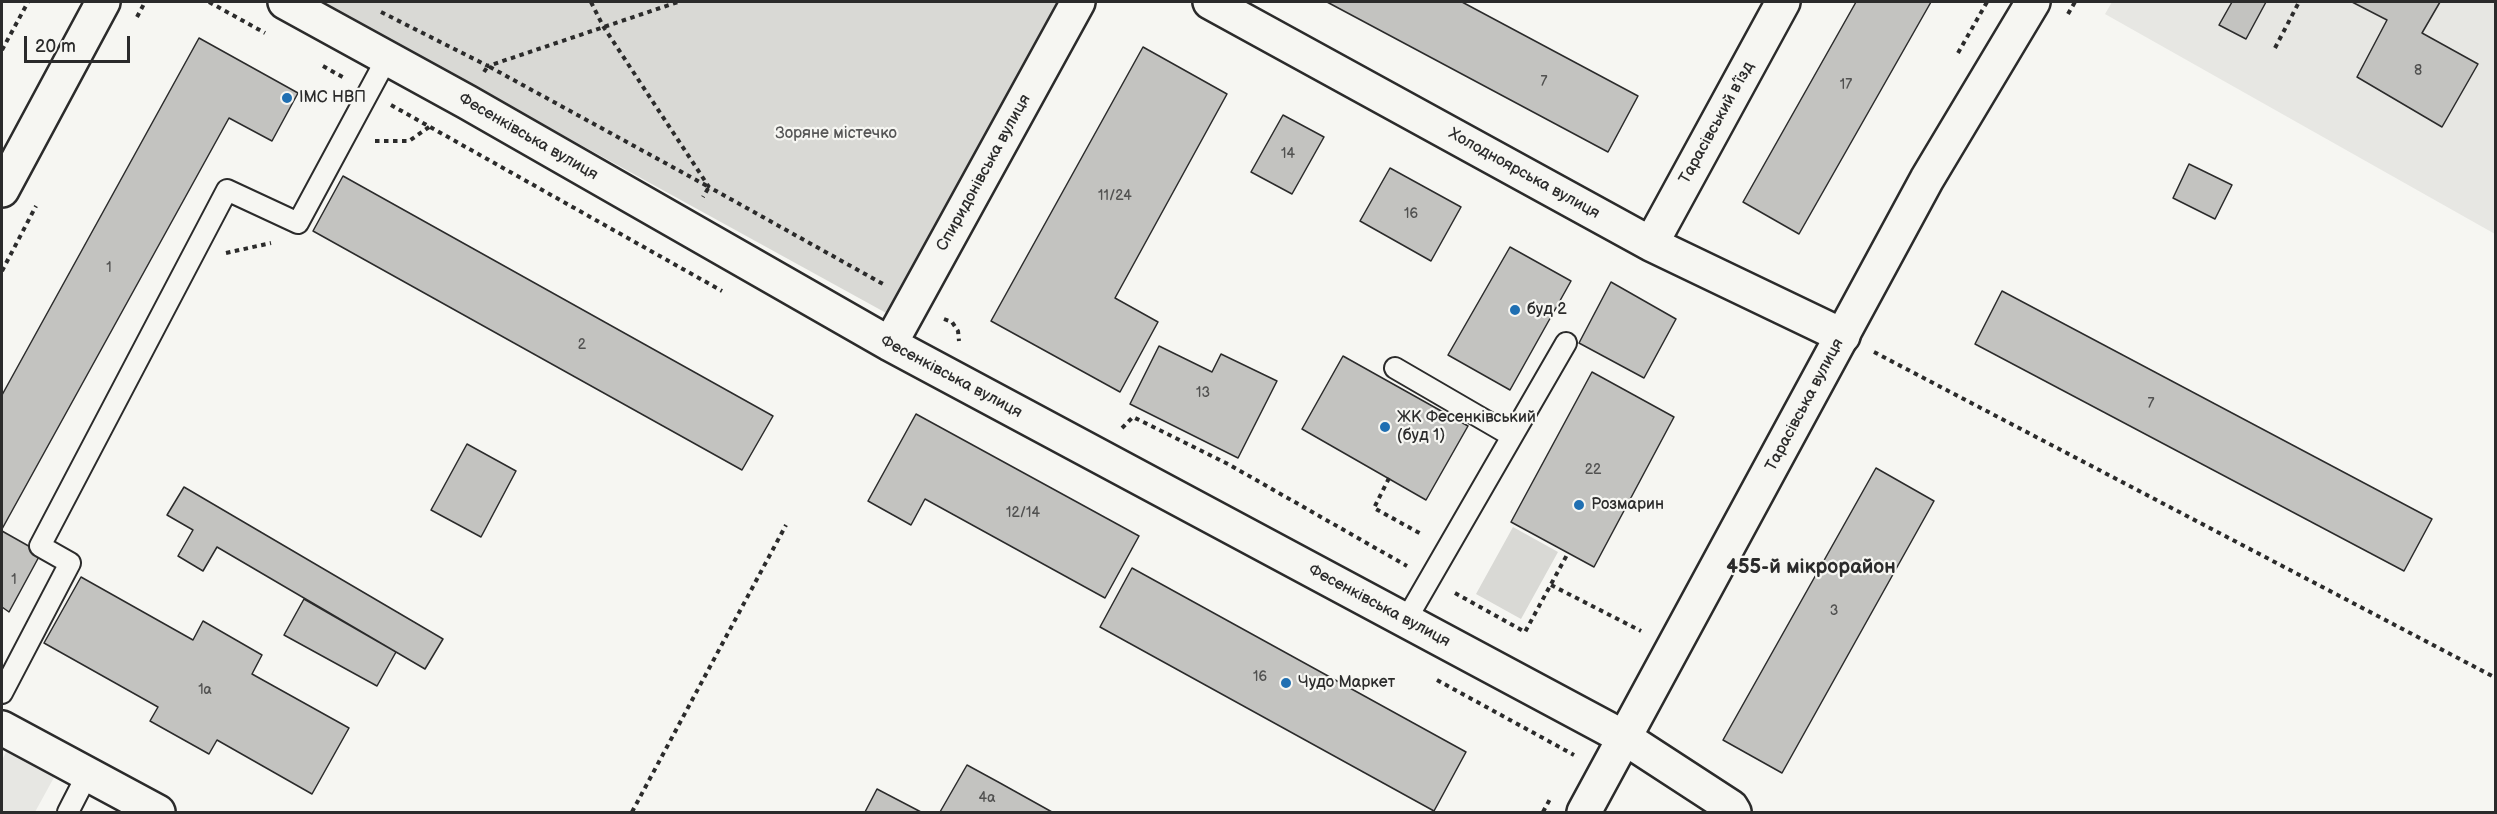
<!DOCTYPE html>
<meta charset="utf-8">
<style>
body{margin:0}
#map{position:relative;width:2497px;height:814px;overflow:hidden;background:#f6f6f2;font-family:"Balsamiq Sans",sans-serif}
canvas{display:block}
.frame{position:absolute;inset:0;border:3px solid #2b2b2b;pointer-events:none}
.scale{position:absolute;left:24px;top:36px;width:106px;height:27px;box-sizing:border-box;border:3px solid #2b2b2b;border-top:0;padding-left:8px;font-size:18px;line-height:21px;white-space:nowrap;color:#2b2b2b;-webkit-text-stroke:4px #f6f6f2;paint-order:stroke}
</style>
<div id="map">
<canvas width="2497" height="814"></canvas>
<div class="frame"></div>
<div class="scale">20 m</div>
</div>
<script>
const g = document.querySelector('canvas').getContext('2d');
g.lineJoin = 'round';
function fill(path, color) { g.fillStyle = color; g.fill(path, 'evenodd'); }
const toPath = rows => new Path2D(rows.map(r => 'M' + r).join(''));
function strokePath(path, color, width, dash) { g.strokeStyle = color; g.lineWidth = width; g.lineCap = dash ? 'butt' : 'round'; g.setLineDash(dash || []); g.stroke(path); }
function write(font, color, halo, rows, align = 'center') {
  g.font = font + ' "Balsamiq Sans",sans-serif'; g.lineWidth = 4.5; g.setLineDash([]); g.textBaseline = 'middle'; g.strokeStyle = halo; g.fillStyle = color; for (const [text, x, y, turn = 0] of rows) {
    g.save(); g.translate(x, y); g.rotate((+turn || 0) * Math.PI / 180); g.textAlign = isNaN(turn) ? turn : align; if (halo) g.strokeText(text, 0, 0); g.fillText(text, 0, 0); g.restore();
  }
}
fill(toPath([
 [2112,2,2495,2,2495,234,2105,14],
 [9,746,57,772,35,812,2,812,2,760]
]), '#e7e7e3');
fill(toPath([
 [321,2,1066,2,888,314],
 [1513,527,1558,552,1521,619,1476,594]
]), '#d9d9d5');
const building = toPath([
 [1327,2,1462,2,1638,96,1608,152,1327,2],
 [1856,2,1931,2,1799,234,1743,202,1856,2],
 [2232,2,2266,2,2246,39,2219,25,2232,2],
 [2352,2,2440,2,2422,33,2478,64,2442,127,2357,77,2387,20,2352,2],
 [199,38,298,93,272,141,229,118,2,529,2,395,199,38],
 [1143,47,1227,94,1115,298,1158,322,1120,392,991,321,1143,47],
 [1283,115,1324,137,1292,194,1251,172,1283,115],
 [2189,164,2232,185,2215,219,2173,198,2189,164],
 [1390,168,1461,207,1431,261,1360,221,1390,168],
 [343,176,773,416,742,470,313,231,343,176],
 [1510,247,1571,281,1510,390,1448,355,1510,247],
 [1611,282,1676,319,1644,378,1579,343,1611,282],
 [2002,291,2432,519,2404,571,1975,344,2002,291],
 [1159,346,1212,372,1221,354,1277,381,1238,458,1130,404,1159,346],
 [1343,356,1468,426,1426,500,1302,429,1343,356],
 [1592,372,1674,417,1594,567,1511,522,1592,372],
 [916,414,1139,536,1105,598,925,499,911,525,868,501,916,414],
 [467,444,516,471,481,537,431,510,467,444],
 [1876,468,1934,501,1782,773,1723,740,1876,468],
 [184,487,443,639,425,669,217,547,203,571,178,556,193,530,167,515,184,487],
 [2,531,41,553,9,612,2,607,2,531],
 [1132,568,1466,752,1434,811,1100,627,1132,568],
 [81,577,193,640,203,621,262,655,252,674,349,728,312,794,217,740,209,754,150,721,158,707,44,643,81,577],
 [304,599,396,652,377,686,284,635,304,599],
 [967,765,1000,783,1052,812,940,812,967,765],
 [877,789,921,812,865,812,877,789]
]);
fill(building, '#c3c3c0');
strokePath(building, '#2b2b2b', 1.5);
const lane = toPath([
 [1395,368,1512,436],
 [1406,620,1566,343],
 [2,693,70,563,40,546,227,190,298,223,387,58],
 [68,812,88,773]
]);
const street = toPath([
 [285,2,467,102,890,344,1625,738,1731,807,1734,812],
 [1210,2,1651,244,1843,336],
 [1651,244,1783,2],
 [890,344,1078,2],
 [2,728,158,812]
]);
const secondary = toPath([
 [2,190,103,2],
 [1584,812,1927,179,2033,2]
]);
strokePath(lane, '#2b2b2b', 24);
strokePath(street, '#2b2b2b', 38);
strokePath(secondary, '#2b2b2b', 38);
strokePath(toPath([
 [209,2,265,33],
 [591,2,603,26,709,187,883,284],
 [381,12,488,66,678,2],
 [2068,14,2075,2],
 [137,17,145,2],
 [2275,48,2299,2],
 [2,50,28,2],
 [1958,53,1987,2],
 [323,66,346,79],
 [484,72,488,66,709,187,703,197],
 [391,105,722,291],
 [375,141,409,141,432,125],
 [226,253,271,243],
 [2,271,36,206],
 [944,319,952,322,958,331,959,341],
 [1874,352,2496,678],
 [1122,428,1133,417,1228,464,1407,566],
 [1389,478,1374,508,1423,535],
 [1551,585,1641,631],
 [1455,593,1525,632,1568,553],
 [1437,680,1574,755],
 [632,812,786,525],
 [1543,812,1550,799]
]), '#2b2b2b', 4, [4.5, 4.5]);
strokePath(lane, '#f6f6f2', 20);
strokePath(street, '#f6f6f2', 33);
strokePath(secondary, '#f6f6f2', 33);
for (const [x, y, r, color] of [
 [287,98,6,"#1f6fb2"],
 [1515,310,6,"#1f6fb2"],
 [1385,427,6,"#1f6fb2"],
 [1579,505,6,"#1f6fb2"],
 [1286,683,6,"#1f6fb2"]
]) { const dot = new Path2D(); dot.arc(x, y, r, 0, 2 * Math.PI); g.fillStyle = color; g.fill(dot); strokePath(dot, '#f6f6f2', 2); }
write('14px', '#515150', null, [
 ["8",2418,71],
 ["7",1544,82],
 ["17",1846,85],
 ["14",1288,154],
 ["11/24",1115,196],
 ["16",1411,214],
 ["1",109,268],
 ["2",582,345],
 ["13",1203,393],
 ["7",2151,404],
 ["22",1593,470],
 ["12/14",1023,513],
 ["1",14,580],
 ["3",1834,611],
 ["16",1260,677],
 ["1а",205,690],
 ["4а",987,798]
]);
write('16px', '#2b2b2b', '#f6f6f2', [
 ["ІМС НВП",299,98],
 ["буд 2",1527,310],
 ["ЖК Фесенківський",1397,418],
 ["(буд 1)",1397,436],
 ["Розмарин",1591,505],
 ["Чудо Маркет",1298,683]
], 'left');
write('16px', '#2b2b2b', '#f6f6f2', [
 ["Тарасівський в’їзд",1717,123,-61],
 ["Фесенківська вулиця",528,137,30],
 ["Спиридонівська вулиця",984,173,-61],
 ["Холодноярська вулиця",1524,174,29],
 ["Фесенківська вулиця",951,377,28],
 ["Тарасівська вулиця",1805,405,-62],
 ["Фесенківська вулиця",1379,606,28]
]);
write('16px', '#565656', '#f6f6f2', [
 ["Зоряне містечко",836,134]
]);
write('bold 20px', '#2b2b2b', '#f6f6f2', [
 ["455-й мікрорайон",1811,568]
]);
</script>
